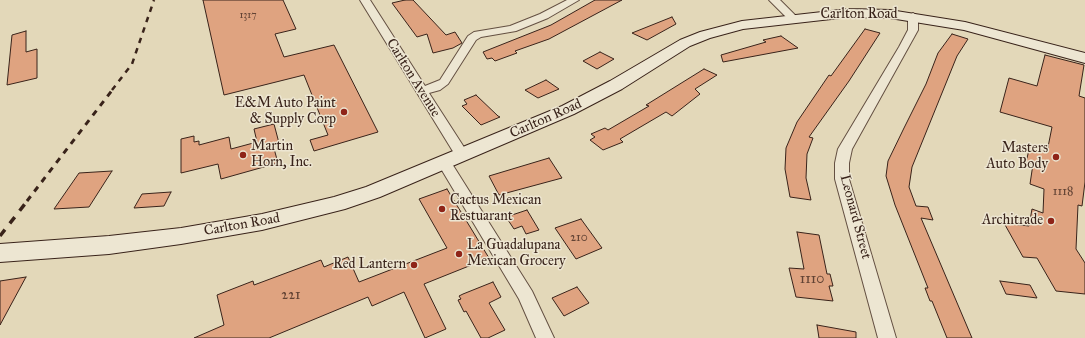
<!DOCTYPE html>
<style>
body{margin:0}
canvas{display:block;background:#e3d8b9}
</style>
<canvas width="1085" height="338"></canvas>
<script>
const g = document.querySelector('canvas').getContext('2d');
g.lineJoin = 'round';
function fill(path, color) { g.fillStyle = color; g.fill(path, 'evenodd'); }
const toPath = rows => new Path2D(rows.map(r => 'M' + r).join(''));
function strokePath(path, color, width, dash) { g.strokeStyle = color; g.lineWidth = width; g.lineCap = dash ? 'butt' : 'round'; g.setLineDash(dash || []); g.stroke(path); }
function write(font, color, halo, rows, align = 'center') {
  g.font = font + ' "IM FELL Great Primer",serif'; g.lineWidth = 3; g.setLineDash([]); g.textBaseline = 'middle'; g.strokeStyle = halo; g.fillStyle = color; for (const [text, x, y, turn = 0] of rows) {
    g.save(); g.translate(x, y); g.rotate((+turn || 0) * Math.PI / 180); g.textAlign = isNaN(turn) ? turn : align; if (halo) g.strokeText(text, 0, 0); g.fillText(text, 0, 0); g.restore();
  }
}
const building = toPath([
 [203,0,283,0,296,29,275,34,284,57,334,45,378,132,314,151,310,140,328,135,304,75,224,95,203,0],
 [405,0,413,0,446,35,455,32,462,43,453,48,433,53,427,34,417,37,392,3,405,0],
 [595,0,622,0,549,39,515,51,517,53,495,61,492,58,487,59,483,52,551,25,595,0],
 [672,17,676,24,647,40,632,33,672,17],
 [865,29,880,33,849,81,809,137,813,138,807,154,806,178,811,200,790,197,785,169,786,148,797,122,829,75,831,76,865,29],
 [26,31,26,52,37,49,37,78,7,85,12,35,26,31],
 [952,34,968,39,957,56,912,167,909,187,916,206,928,207,933,220,921,218,972,338,947,338,932,301,930,301,925,288,928,288,895,205,886,176,888,161,904,128,926,84,938,53,952,34],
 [781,36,798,48,723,62,721,55,766,42,763,40,781,36],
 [600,52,614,59,597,69,583,61,600,52],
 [1045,55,1084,65,1079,96,1085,98,1085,182,1082,206,1078,205,1076,249,1085,263,1085,294,1056,291,1037,258,1023,257,1004,223,1029,226,1032,209,1043,213,1044,189,1030,184,1033,164,1026,162,1030,146,1047,152,1052,127,1000,112,1009,78,1037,86,1045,55],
 [704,69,717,75,695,89,700,94,672,116,666,112,620,139,623,142,603,150,590,140,595,137,591,134,605,128,608,130,649,106,646,105,704,69],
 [546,80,559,89,538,98,525,90,546,80],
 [476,95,498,116,500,117,481,125,462,106,467,104,464,100,476,95],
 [274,124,279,143,273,145,278,163,221,179,218,164,181,173,181,139,194,136,194,142,199,141,199,145,229,137,231,149,257,142,254,129,274,124],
 [549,158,562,178,499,195,489,176,549,158],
 [112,171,89,207,54,209,79,173,112,171],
 [447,189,489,258,424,284,446,329,425,338,404,292,372,306,368,297,269,338,194,338,224,325,217,295,253,281,254,285,321,260,324,267,348,257,359,282,447,248,419,199,447,189],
 [171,192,164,206,134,208,142,194,171,192],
 [527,210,539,230,526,234,522,226,514,229,506,217,527,210],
 [581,219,602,248,576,259,555,228,581,219],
 [797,232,819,235,827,274,830,274,833,286,829,286,833,301,796,297,789,268,804,269,797,232],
 [26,277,0,325,0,281,26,277],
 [1000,281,1030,285,1037,298,1006,294,1000,281],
 [493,282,501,297,489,303,505,330,488,338,481,338,466,311,464,312,458,300,461,299,459,296,463,294,493,282],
 [577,287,589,303,564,316,552,298,577,287],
 [817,325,856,332,856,338,819,338,817,325]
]);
fill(building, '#dfa380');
strokePath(building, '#39231a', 1);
const minor = toPath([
 [360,0,370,0,425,86,440,80,468,36,474,32,510,26,540,14,567,0,579,0,548,18,516,31,481,37,476,40,448,84,440,90,429,93,469,155,467,158,462,159,457,158,360,0],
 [769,0,780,0,798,18,793,21,789,20,769,0],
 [913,13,918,16,918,30,852,149,849,163,849,179,896,338,878,338,835,179,835,163,838,149,899,47,908,30,908,16,913,13],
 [444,157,449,159,532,291,554,338,536,338,519,299,437,162,439,159,444,157]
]);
const secondary = toPath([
 [849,9,890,10,965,22,1085,53,1085,63,964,30,890,18,849,17,743,29,710,38,690,46,622,89,574,114,380,197,345,209,262,230,181,244,109,254,0,262,0,244,109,236,181,228,262,214,334,197,366,187,562,106,610,81,680,40,700,32,742,21,849,9]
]);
strokePath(minor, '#645042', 2);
strokePath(secondary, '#39231a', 2);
fill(minor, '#ede6d2');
fill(secondary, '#ede6d2');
strokePath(toPath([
 [112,90,132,64,154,0]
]), '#39231a', 2.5, [5.5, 5.5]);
strokePath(toPath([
 [27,201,113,89]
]), '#39231a', 3, [6, 6]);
strokePath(toPath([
 [0,236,28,200]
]), '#39231a', 3.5, [8, 8]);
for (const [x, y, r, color] of [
 [344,112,4,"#8f2418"],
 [243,155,4,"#8f2418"],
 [1056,157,4,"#8f2418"],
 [442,209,4,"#8f2418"],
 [1051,221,4,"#8f2418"],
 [459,254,4,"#8f2418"],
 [414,265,4,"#8f2418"]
]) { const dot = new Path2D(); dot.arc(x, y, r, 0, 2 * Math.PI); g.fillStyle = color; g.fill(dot); strokePath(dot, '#ede6d2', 1.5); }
write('10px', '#624334', null, [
 ["1317",248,16]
]);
write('12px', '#624334', null, [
 ["1118",1063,192],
 ["210",579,238]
]);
write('14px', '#39231a', '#ede6d2', [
 ["Carlton Road",859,15],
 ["Carlton Avenue",413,78,58],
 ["Carlton Road",546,119,-24],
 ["Leonard Street",855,217,75],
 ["Carlton Road",242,225,-10]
]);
write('14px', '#39231a', '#ede6d2', [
 ["E&M Auto Paint",336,104],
 ["& Supply Corp",336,120],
 ["Martin",251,147,"left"],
 ["Horn, Inc.",251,163,"left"],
 ["Masters",1048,149],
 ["Auto Body",1048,165],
 ["Cactus Mexican",450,201,"left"],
 ["Restuarant",450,217,"left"],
 ["Architrade",1043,221],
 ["La Guadalupana",467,246,"left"],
 ["Mexican Grocery",467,262,"left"],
 ["Red Lantern",406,265]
], 'right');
write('14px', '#624334', null, [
 ["1110",812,280],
 ["221",291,296]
]);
</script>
